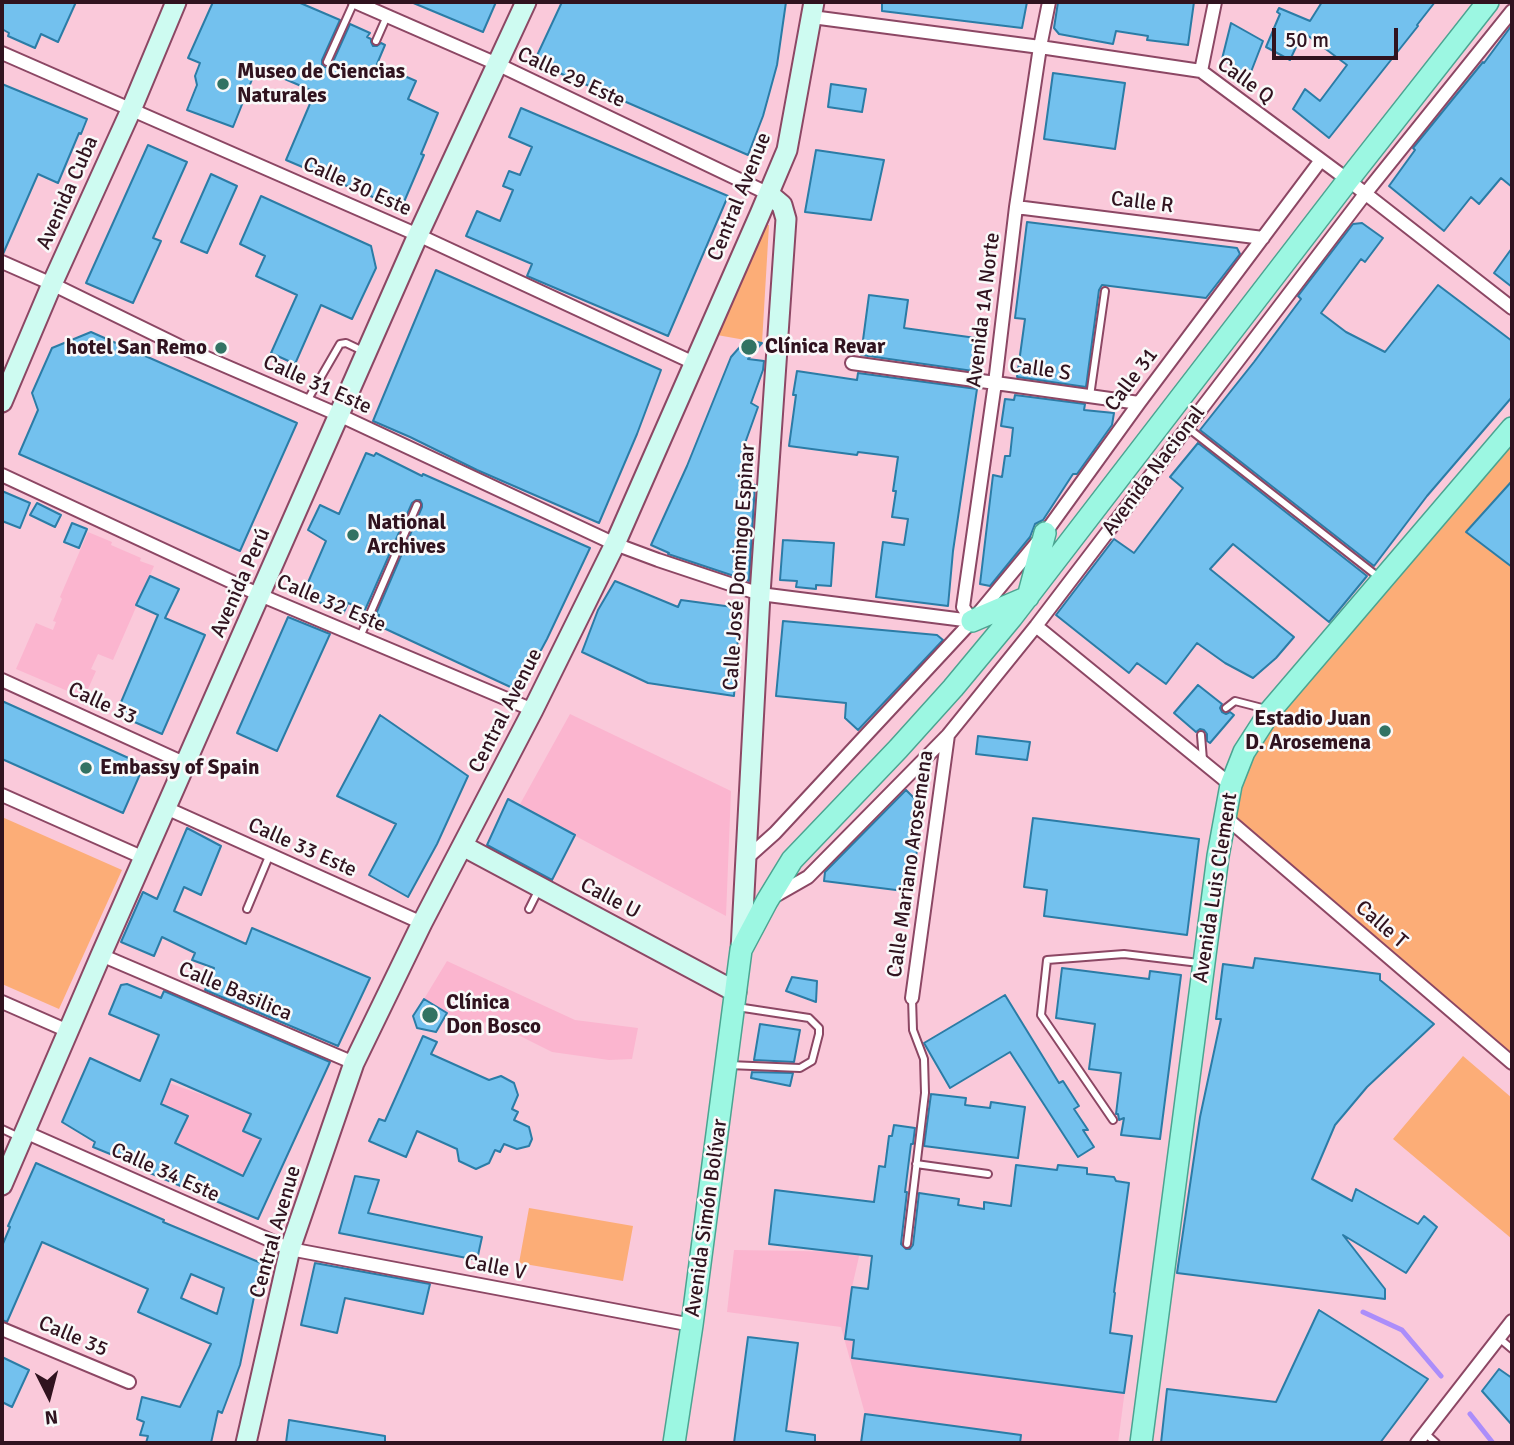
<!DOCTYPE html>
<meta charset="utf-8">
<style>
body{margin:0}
#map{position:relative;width:1514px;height:1445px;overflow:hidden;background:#fac9da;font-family:Signika,sans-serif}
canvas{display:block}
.frame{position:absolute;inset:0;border:4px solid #30131f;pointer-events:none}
.north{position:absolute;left:14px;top:1361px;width:70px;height:70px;-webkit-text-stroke:5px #f9f9f9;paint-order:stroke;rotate:174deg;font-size:19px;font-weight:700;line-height:28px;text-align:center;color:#30131f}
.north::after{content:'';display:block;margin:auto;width:24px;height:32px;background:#30131f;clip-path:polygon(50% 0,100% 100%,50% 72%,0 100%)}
.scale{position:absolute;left:1272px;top:28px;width:126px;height:32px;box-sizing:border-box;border:4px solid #30131f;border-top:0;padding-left:9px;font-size:21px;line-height:24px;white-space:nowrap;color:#30131f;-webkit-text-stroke:5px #f9f9f9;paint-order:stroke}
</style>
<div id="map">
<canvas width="1514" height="1445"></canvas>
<div class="frame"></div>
<div class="north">N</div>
<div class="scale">50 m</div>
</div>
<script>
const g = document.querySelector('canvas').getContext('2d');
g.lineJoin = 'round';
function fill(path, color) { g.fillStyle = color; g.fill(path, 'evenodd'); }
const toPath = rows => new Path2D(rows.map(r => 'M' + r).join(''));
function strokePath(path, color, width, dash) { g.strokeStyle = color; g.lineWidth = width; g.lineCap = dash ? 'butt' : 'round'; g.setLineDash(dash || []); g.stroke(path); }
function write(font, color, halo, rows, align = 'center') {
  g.font = font + ' Signika,sans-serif'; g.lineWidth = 5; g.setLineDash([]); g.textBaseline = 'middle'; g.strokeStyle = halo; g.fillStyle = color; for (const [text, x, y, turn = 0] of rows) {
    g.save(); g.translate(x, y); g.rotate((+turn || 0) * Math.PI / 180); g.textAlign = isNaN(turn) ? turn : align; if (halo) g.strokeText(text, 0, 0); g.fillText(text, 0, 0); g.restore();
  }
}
fill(toPath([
 [88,532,112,542,111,545,141,558,140,561,154,566,113,660,98,654,91,669,96,671,84,698,16,669,36,623,53,630,56,622,53,621,62,599,60,597],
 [570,714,731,791,726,916,519,806],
 [447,961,575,1020,638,1028,632,1059,609,1060,552,1052,492,1022,459,1024,447,1013,424,999],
 [250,1029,331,1063,258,1219,136,1167,169,1083,217,1100],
 [734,1250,860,1252,852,1287,976,1316,1132,1336,1118,1443,861,1443,865,1414,841,1327,727,1312]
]), '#fbb5cf');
fill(toPath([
 [759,225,769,225,762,343,717,335],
 [1512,428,1512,1063,1224,816,1244,752],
 [2,817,122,870,59,1009,2,984],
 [1463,1056,1512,1098,1512,1239,1393,1139],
 [529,1208,633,1226,623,1281,519,1263]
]), '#fcad77');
strokePath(toPath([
 [1363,1312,1402,1330,1441,1376],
 [1470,1414,1493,1443]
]), '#ab8dfa', 5);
const building = toPath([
 [2,2,76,2,58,42,41,34,35,48,8,36,9,33,2,29,2,2],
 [213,2,298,2,340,20,322,60,322,65,325,67,330,67,332,64,350,24,370,33,367,37,371,39,371,42,373,46,377,46,381,43,385,45,377,64,416,81,408,99,438,113,421,154,424,155,401,209,286,160,315,92,257,67,233,127,187,110,197,85,195,76,200,63,188,58,213,2],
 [411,2,496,2,483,32,411,2],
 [562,2,786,2,777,65,763,116,748,155,534,62,562,2],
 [882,2,1027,2,1022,28,882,11,882,2],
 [1058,2,1194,2,1188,45,1147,40,1148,36,1116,31,1113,44,1059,34,1054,28,1058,2],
 [1322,2,1435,2,1417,25,1418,26,1329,138,1293,109,1305,89,1320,101,1347,65,1303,32,1290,60,1266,47,1280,14,1277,12,1279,8,1310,21,1322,2],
 [1231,23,1263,41,1249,77,1222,59,1231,23],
 [1512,25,1512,187,1501,178,1479,204,1471,197,1444,231,1389,186,1415,150,1413,148,1483,62,1484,63,1512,25],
 [1053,73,1125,83,1115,149,1044,139,1053,73],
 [2,84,87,119,81,134,79,133,58,183,38,174,3,254,2,253,2,84],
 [831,84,866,89,862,112,828,107,831,84],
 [521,108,728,196,668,336,527,276,532,264,466,236,477,211,500,221,513,190,503,186,509,171,520,175,532,147,509,137,521,108],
 [148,145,187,162,153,238,161,241,133,303,86,283,148,145],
 [816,150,884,160,871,220,805,212,816,150],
 [211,174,237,186,207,253,181,242,211,174],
 [261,196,371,246,376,268,352,319,321,305,295,364,271,353,297,295,256,276,265,256,240,244,261,196],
 [1027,222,1237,248,1240,254,1206,298,1102,285,1099,290,1086,387,1017,377,1025,319,1015,318,1027,222],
 [1362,223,1383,238,1365,262,1361,259,1321,313,1346,332,1385,352,1438,285,1512,341,1512,397,1427,496,1374,566,1200,430,1254,362,1301,299,1298,296,1353,224,1362,223],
 [1512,248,1512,287,1494,273,1512,248],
 [436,270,661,370,637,434,599,523,477,470,410,437,373,421,436,270],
 [869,295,908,300,904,328,983,339,980,372,861,355,869,295],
 [91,332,297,423,240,551,19,454,38,410,32,393,52,348,91,332],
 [746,340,762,343,748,359,764,361,763,370,751,403,758,407,744,446,753,447,751,484,755,485,749,581,668,554,669,553,651,545,687,466,731,357,746,340],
 [797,371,857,380,858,373,977,389,953,551,948,606,876,597,883,542,904,545,908,519,892,517,896,491,893,491,898,457,858,452,857,455,789,446,796,395,793,395,797,371],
 [1015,395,1085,404,1084,410,1114,413,1112,425,1077,474,1073,474,1043,520,1035,524,1030,537,990,586,980,584,993,475,1002,477,1005,456,1010,456,1013,428,1001,426,1005,399,1014,400,1015,395],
 [1198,443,1367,576,1329,622,1233,544,1210,569,1294,637,1276,658,1253,678,1225,663,1197,643,1166,684,1137,663,1129,673,1056,615,1114,539,1134,553,1183,488,1170,477,1198,443],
 [366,453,374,456,376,453,422,476,423,474,590,548,547,639,519,691,375,624,379,615,376,614,422,507,422,504,420,500,416,500,412,503,365,610,348,603,343,614,303,594,326,541,308,530,320,505,339,514,366,453],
 [1512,481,1512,567,1466,532,1512,481],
 [2,491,30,503,20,528,2,521,2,491],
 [37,503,61,515,55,527,30,515,37,503],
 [72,523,87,529,79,548,64,542,72,523],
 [783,540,834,543,831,586,816,585,816,589,796,587,797,581,780,580,783,540],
 [150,576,179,589,165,618,205,635,162,734,116,714,158,615,136,605,150,576],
 [615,581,678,607,681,600,740,608,734,696,648,683,582,652,598,610,615,581],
 [288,617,330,634,277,751,237,733,288,617],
 [783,621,937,635,943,640,858,730,845,718,846,703,776,696,783,621],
 [1198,685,1222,704,1220,708,1222,712,1226,714,1230,712,1234,715,1210,743,1207,741,1207,734,1204,730,1200,729,1196,732,1174,713,1198,685],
 [2,701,144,765,123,813,2,759,2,701],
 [380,715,468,776,437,844,408,897,369,875,396,824,337,796,380,715],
 [978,736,1030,742,1027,760,976,754,978,736],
 [906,790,920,804,915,841,918,841,912,892,824,881,825,872,906,790],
 [508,799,575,835,552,880,487,845,508,799],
 [1033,818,1199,839,1187,935,1044,916,1047,890,1024,887,1033,818],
 [187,828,221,846,201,895,184,887,174,911,246,944,252,928,370,978,338,1046,205,990,214,968,192,960,195,953,162,937,154,956,121,942,143,892,157,899,187,828],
 [1255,958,1380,974,1380,980,1434,1024,1367,1087,1335,1125,1312,1179,1352,1201,1356,1189,1418,1224,1424,1216,1437,1227,1406,1273,1343,1235,1385,1289,1385,1299,1177,1273,1200,1117,1221,1019,1216,1019,1223,964,1253,968,1255,958],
 [1062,968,1149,979,1150,971,1181,975,1160,1139,1121,1135,1124,1118,1119,1120,1118,1114,1116,1114,1121,1073,1089,1069,1095,1024,1056,1018,1062,968],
 [792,977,817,981,816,1002,786,991,792,977],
 [127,984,161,998,164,991,330,1062,258,1219,136,1167,137,1165,93,1147,95,1142,62,1122,90,1058,140,1081,159,1035,109,1014,121,985,127,984],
 [171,1079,251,1114,243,1131,261,1139,243,1176,175,1143,188,1116,161,1104,171,1079],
 [1005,995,1059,1083,1063,1081,1079,1106,1074,1109,1088,1130,1083,1130,1094,1147,1078,1157,1010,1052,950,1088,924,1043,1005,995],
 [424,999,447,1013,436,1032,417,1028,413,1016,424,999],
 [760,1024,800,1030,794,1062,754,1060,760,1024],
 [423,1036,437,1042,431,1054,489,1080,501,1076,514,1083,518,1095,512,1109,518,1112,514,1120,529,1127,532,1139,529,1146,517,1149,504,1144,500,1152,495,1150,489,1163,476,1169,459,1161,457,1149,417,1131,406,1157,369,1141,379,1119,385,1121,423,1036],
 [752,1072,793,1073,790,1086,751,1078,752,1072],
 [931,1094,966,1098,965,1105,990,1108,991,1102,1025,1107,1018,1158,924,1146,931,1094],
 [894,1125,915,1128,913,1144,911,1144,905,1192,907,1192,901,1244,906,1249,910,1249,913,1245,919,1193,959,1199,958,1205,984,1209,984,1202,1011,1206,1016,1165,1057,1170,1058,1165,1087,1168,1087,1174,1114,1177,1116,1181,1129,1183,1114,1292,1115,1293,1110,1333,1132,1336,1124,1393,852,1358,854,1340,845,1339,852,1287,868,1289,872,1256,769,1244,775,1190,874,1202,879,1166,885,1167,889,1136,892,1136,894,1125],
 [36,1163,164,1220,163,1222,261,1263,240,1365,222,1413,218,1411,211,1443,146,1443,148,1436,140,1435,144,1422,137,1419,142,1397,180,1407,211,1344,138,1312,148,1289,42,1242,7,1322,2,1320,2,1246,10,1227,8,1226,36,1163],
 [191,1274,224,1288,217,1314,181,1298,191,1274],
 [355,1176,379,1180,368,1213,482,1237,477,1260,339,1233,355,1176],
 [315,1263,430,1284,423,1314,345,1298,337,1333,301,1325,315,1263],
 [1319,1310,1428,1379,1380,1443,1161,1443,1167,1389,1276,1402,1319,1310],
 [748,1337,798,1343,786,1431,815,1435,815,1443,734,1443,748,1337],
 [2,1357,29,1370,12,1407,2,1402,2,1357],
 [1499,1369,1512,1378,1512,1425,1482,1391,1499,1369],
 [865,1414,1021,1435,1020,1443,861,1443,865,1414],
 [289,1420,385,1436,385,1443,286,1443,289,1420]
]);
fill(building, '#73c1ee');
strokePath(building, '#2b7ca6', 2);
const lane = toPath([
 [376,41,387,16],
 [327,62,354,2],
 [1090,396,1105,291],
 [307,401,340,344,346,343,365,352],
 [1188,428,1381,579],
 [360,637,417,505],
 [1226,708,1235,701,1266,709],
 [1201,735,1203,760],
 [247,909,270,854],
 [529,909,539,889],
 [729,1065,800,1068,812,1061,819,1034,819,1028,809,1018,737,1007],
 [1113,1120,1041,1015,1047,960,1124,954,1199,963],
 [2,1129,19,1137],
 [916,1164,988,1174],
 [907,1244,925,1093,924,1059,913,1030,912,998],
 [1499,1338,1512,1349],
 [1425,1433,1436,1443]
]);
const street = toPath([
 [355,2,497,64,769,194],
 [812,17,1040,47,1201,71,1348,180,1512,308],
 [2,53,418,235,694,363],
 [1201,71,1215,2],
 [1016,207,1263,238],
 [2,262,52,284,179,346,339,415,615,544,658,560,760,594,972,621],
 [852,363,1139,403],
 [2,475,260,595,533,710],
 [972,621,963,607,995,383,1016,207,1040,47,1049,2],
 [1036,626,1231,785],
 [2,680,186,764],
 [2,795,144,858],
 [166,808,422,923],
 [1224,816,1512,1063],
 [747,858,775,833,972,621,1045,533,1139,403,1321,160],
 [773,897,808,877,948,735,1036,626,1365,194,1512,11],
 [101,955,354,1063],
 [912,998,948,735],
 [2,1002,68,1031],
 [25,1132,290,1249,692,1325],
 [2,1329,129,1382],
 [1417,1443,1512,1321]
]);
const secondary = toPath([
 [2,402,52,284,131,110,176,2],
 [463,846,736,992],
 [741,950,760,594,786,219,782,205,769,194],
 [2,1185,101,955,418,235,526,2],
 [246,1443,290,1249,354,1063,422,923,533,710,615,544,760,214,787,150,814,2]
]);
const primary = toPath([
 [972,621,1028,597,1045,533],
 [674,1443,692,1325,741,950,767,901,792,860,898,749,953,688,1012,617,1348,180,1488,2],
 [1141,1443,1218,856,1231,785,1244,752,1271,710,1512,428]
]);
strokePath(lane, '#8c4764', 10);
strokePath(street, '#8c4764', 16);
strokePath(secondary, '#8c4764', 23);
strokePath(primary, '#4ba491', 24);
strokePath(lane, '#fff', 6);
strokePath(street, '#fff', 12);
strokePath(secondary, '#cefbf1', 19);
strokePath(primary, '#9cf7e2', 21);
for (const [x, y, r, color] of [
 [223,84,7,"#327363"],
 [749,347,9,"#327363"],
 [221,348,7,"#327363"],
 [353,535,7,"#327363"],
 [1385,731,7,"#327363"],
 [86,768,7,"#327363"],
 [430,1015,9,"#327363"]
]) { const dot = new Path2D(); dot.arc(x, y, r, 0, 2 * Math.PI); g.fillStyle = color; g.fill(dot); strokePath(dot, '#f9f9f9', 2.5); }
write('bold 21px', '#30131f', '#f9f9f9', [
 ["Museo de Ciencias",237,72],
 ["Naturales",237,96],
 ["Clínica Revar",765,347],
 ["hotel San Remo",207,348,"right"],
 ["National",367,523],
 ["Archives",367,547],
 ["Estadio Juan",1371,719,"right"],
 ["D. Arosemena",1371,743,"right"],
 ["Embassy of Spain",100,768],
 ["Clínica",446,1003],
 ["Don Bosco",446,1027]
], 'left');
write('21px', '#30131f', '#f9f9f9', [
 ["Calle 29 Este",571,78,25],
 ["Calle Q",1245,81,36],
 ["Calle 30 Este",357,187,24],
 ["Avenida Cuba",68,193,-66],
 ["Central Avenue",740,197,-68],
 ["Calle R",1142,203,7],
 ["Avenida 1A Norte",984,310,-83],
 ["Calle S",1040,370,8],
 ["Calle 31",1132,380,-53],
 ["Calle 31 Este",317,385,24],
 ["Avenida Nacional",1154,471,-53],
 ["Calle José Domingo Espinar",740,567,-86],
 ["Avenida Perú",241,583,-66],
 ["Calle 32 Este",331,604,23],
 ["Calle 33",102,704,25],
 ["Central Avenue",506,711,-63],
 ["Calle 33 Este",302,848,24],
 ["Calle Mariano Arosemena",911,864,-82],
 ["Avenida Luis Clement",1216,888,-81],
 ["Calle U",610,899,28],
 ["Calle T",1381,925,41],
 ["Calle Basilica",235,992,23],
 ["Calle 34 Este",165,1173,24],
 ["Avenida Simón Bolívar",707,1218,-82],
 ["Central Avenue",276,1232,-74],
 ["Calle V",495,1268,11],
 ["Calle 35",73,1337,23]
]);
</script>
